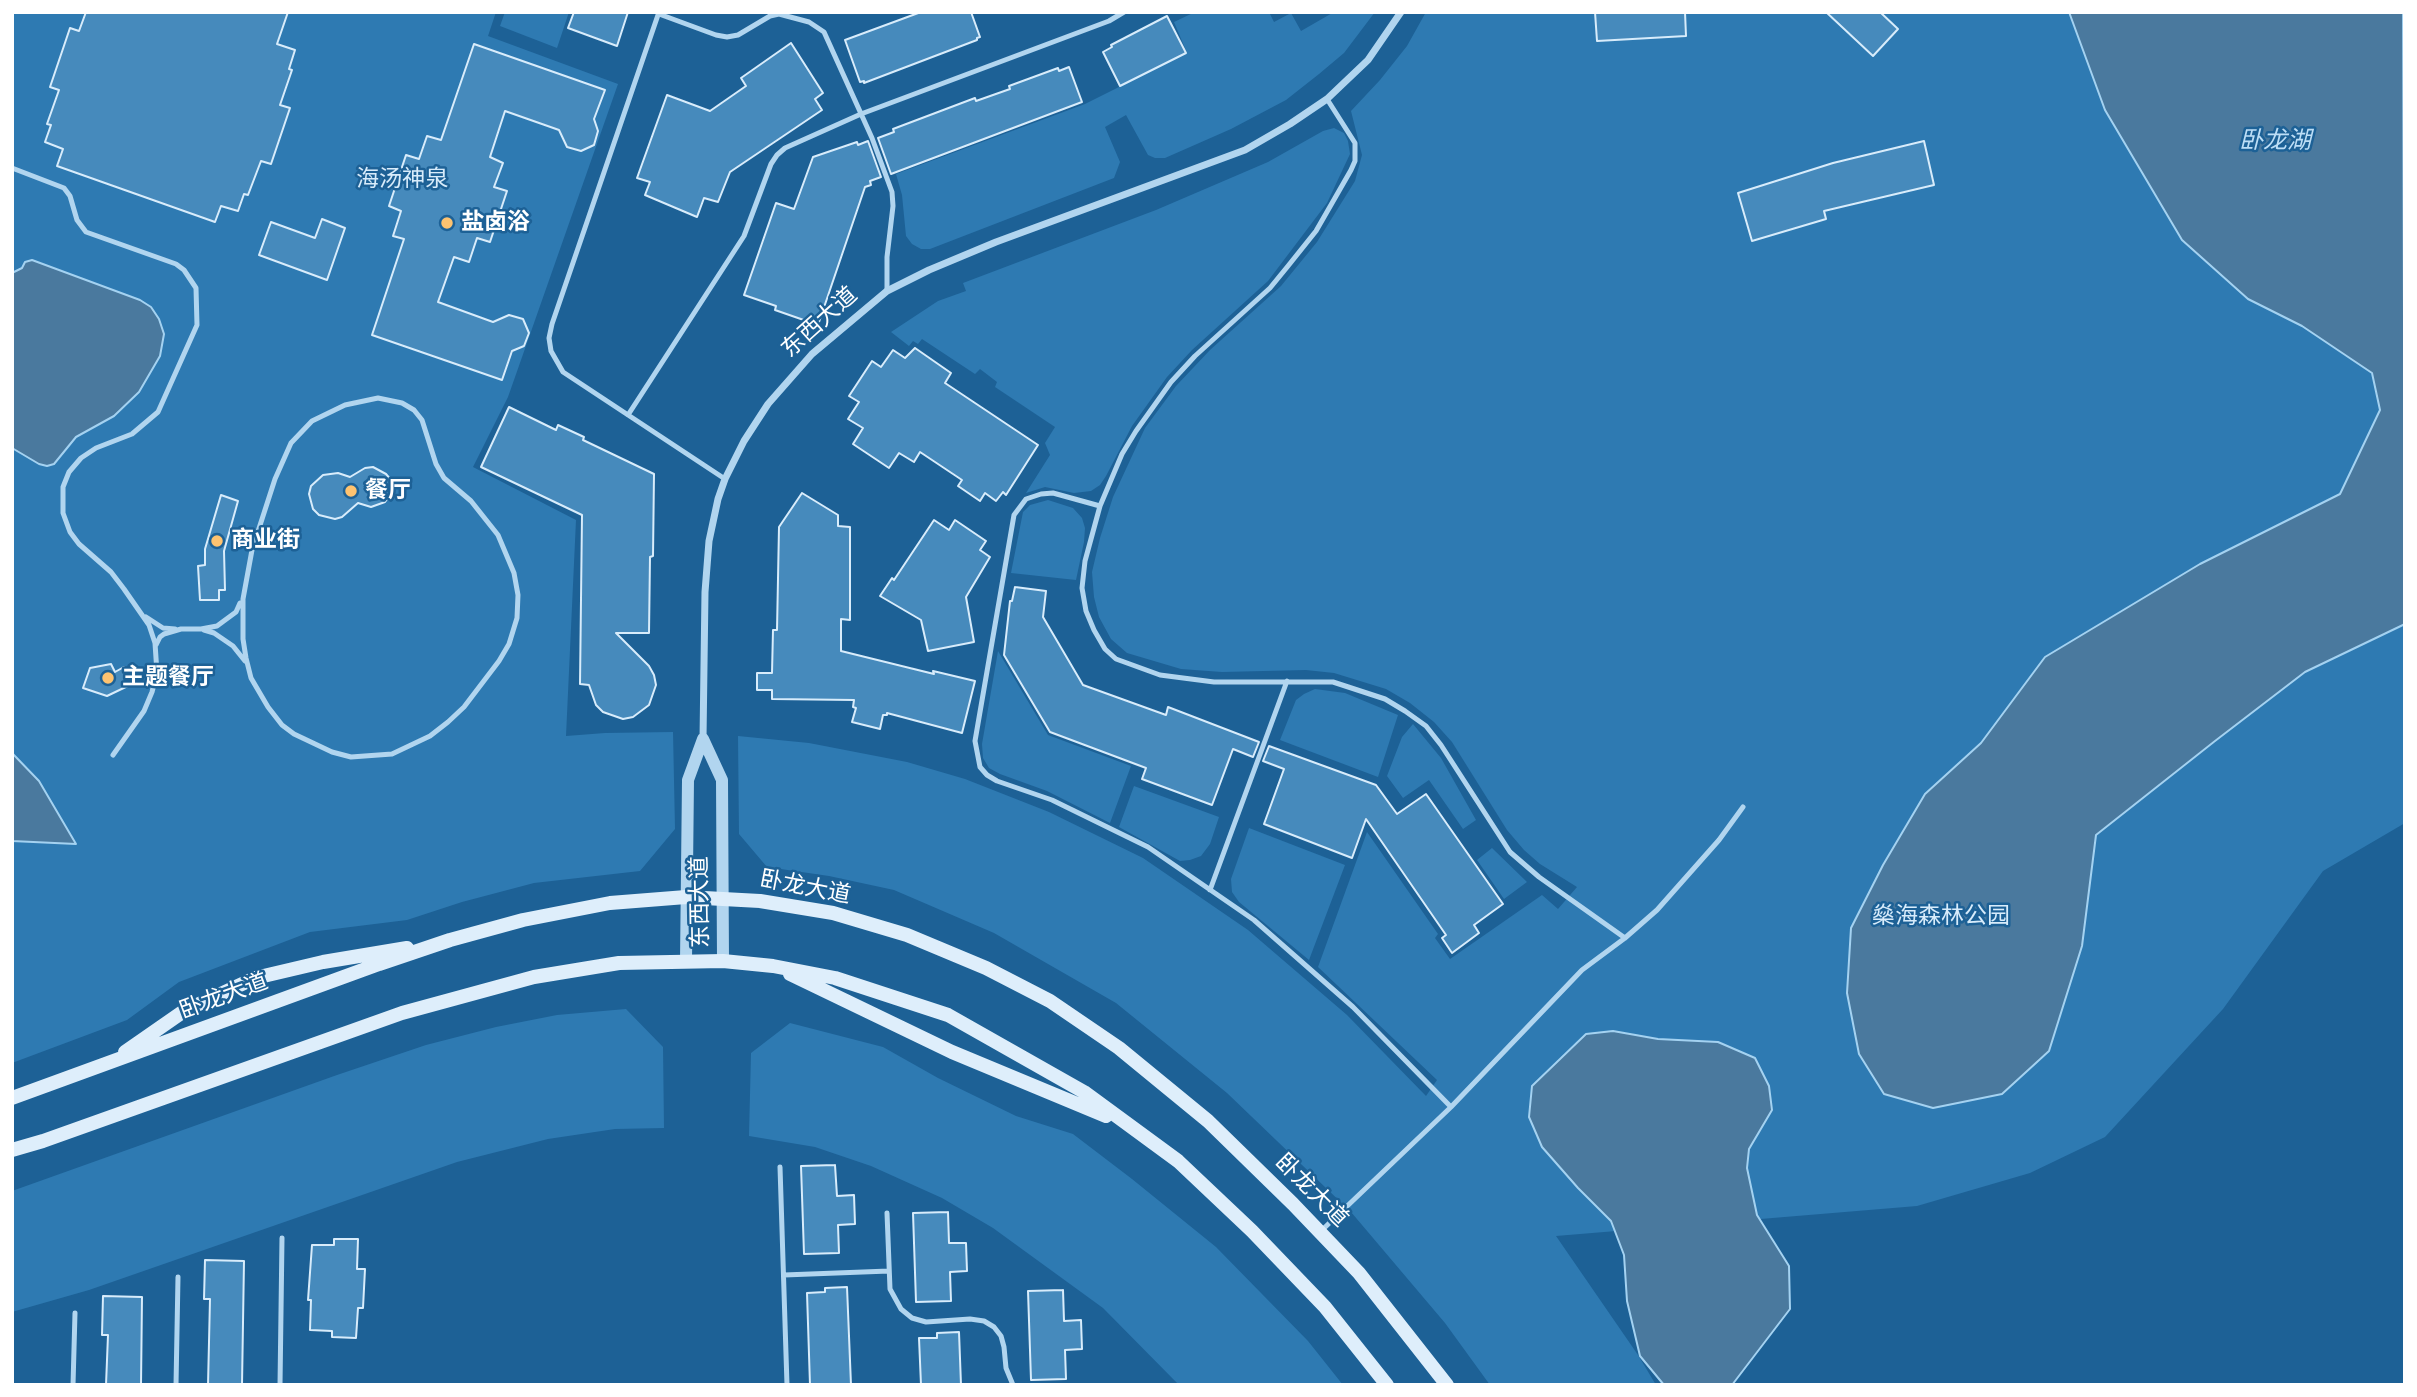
<!DOCTYPE html>
<meta charset="utf-8">
<style>
body{margin:0}
#map{position:relative;width:2417px;height:1397px;overflow:hidden;background:#1d6196;font-family:"DM Sans",sans-serif}
canvas{display:block}
.frame{position:absolute;inset:0;border:14px solid #fff;pointer-events:none}
</style>
<div id="map">
<canvas width="2417" height="1397"></canvas>
<div class="frame"></div>
</div>
<script>
const g = document.querySelector('canvas').getContext('2d');
g.lineJoin = 'round';
function fill(path, color) { g.fillStyle = color; g.fill(path, 'evenodd'); }
const toPath = rows => new Path2D(rows.map(r => 'M' + r).join(''));
function strokePath(path, color, width, dash) { g.strokeStyle = color; g.lineWidth = width; g.lineCap = dash ? 'butt' : 'round'; g.setLineDash(dash || []); g.stroke(path); }
function write(font, color, halo, rows, align = 'center') {
  g.font = font + ' "DM Sans","Noto Sans SC",sans-serif'; g.lineWidth = 5; g.setLineDash([]); g.textBaseline = 'middle'; g.strokeStyle = halo; g.fillStyle = color; for (const [text, x, y, turn = 0] of rows) {
    g.save(); g.translate(x, y); g.rotate((+turn || 0) * Math.PI / 180); g.textAlign = isNaN(turn) ? turn : align; if (halo) g.strokeText(text, 0, 0); g.fillText(text, 0, 0); g.restore();
  }
}
fill(toPath([
 [12,12,496,12,488,36,618,84,508,397,473,467,576,520,566,736,605,733,673,732,675,829,640,871,534,883,462,902,407,920,310,932,179,982,127,1020,12,1063],
 [505,12,569,12,557,48,500,26],
 [1195,12,1269,12,1274,22,1291,13,1301,31,1334,12,1375,12,1344,53,1319,74,1286,100,1231,129,1165,158,1155,158,1148,155,1126,115,1105,127,1120,162,1114,178,930,249,921,249,912,244,906,236,902,195,896,174,1085,104,1187,53,1174,22],
 [1426,12,2405,12,2405,823,2323,871,2223,1009,2105,1137,2030,1173,1917,1206,1556,1236,1638,1355,1656,1385,1490,1385,1445,1323,1351,1212,1227,1093,1116,1003,994,933,894,890,829,876,767,867,739,834,738,736,809,743,907,762,965,779,1049,812,1143,858,1248,930,1347,1015,1426,1096,1437,1080,1318,967,1367,832,1438,934,1435,938,1450,959,1542,895,1558,909,1577,887,1540,864,1524,850,1507,830,1452,742,1434,722,1410,703,1386,689,1334,673,1306,670,1222,672,1181,669,1127,653,1111,639,1099,617,1094,597,1092,572,1100,538,1113,497,1145,428,1176,386,1210,350,1281,286,1317,242,1355,181,1362,155,1351,111,1380,80,1407,46],
 [1334,128,1344,133,1348,141,1350,154,1327,203,1268,281,1192,350,1167,377,1132,426,1106,476,1100,485,1091,491,1074,493,1045,487,1026,493,1050,455,1045,443,1055,427,995,387,997,382,980,369,975,374,922,339,918,344,913,341,909,346,891,332,938,301,966,291,963,283,1156,210,1268,162,1323,131],
 [1048,500,1073,508,1082,518,1085,528,1084,542,1076,580,1011,573,1023,512,1030,505],
 [998,651,1048,735,1131,766,1110,823,1047,791,1000,774,989,768,983,758,982,744],
 [1315,689,1345,693,1398,715,1378,777,1280,740,1296,700,1304,694],
 [1413,724,1441,758,1476,820,1463,829,1429,780,1403,798,1387,776,1402,737],
 [1134,786,1219,817,1210,844,1201,856,1190,860,1180,861,1119,827],
 [1249,828,1345,865,1309,960,1239,902,1232,892,1231,879],
 [1492,848,1527,882,1504,899,1477,860],
 [626,1009,663,1047,664,1128,615,1129,548,1139,457,1162,89,1290,12,1312,12,1191,337,1075,426,1045,496,1027,557,1015],
 [790,1023,883,1047,938,1078,1016,1116,1073,1134,1132,1179,1216,1247,1308,1341,1343,1385,1179,1385,1103,1308,993,1228,942,1198,871,1166,815,1147,749,1136,751,1053]
]), '#2e7ab2');
const water = toPath([
 [2069,12,2403,12,2405,624,2305,672,2215,741,2096,835,2082,946,2049,1051,2002,1094,1933,1108,1884,1094,1859,1054,1847,993,1851,928,1883,865,1925,794,1981,743,2045,657,2200,564,2340,494,2380,410,2372,373,2302,326,2248,299,2182,240,2105,110,2069,12],
 [32,260,140,300,151,307,159,319,164,334,160,356,139,392,114,416,76,437,54,464,47,466,39,464,12,448,12,273,22,268,25,262,32,260],
 [12,753,39,781,76,844,12,841,12,753],
 [1613,1031,1658,1039,1718,1042,1755,1058,1769,1086,1772,1110,1749,1149,1747,1168,1757,1215,1789,1266,1790,1309,1732,1385,1664,1385,1640,1356,1627,1301,1624,1255,1611,1221,1578,1188,1542,1147,1529,1117,1532,1086,1586,1034,1613,1031]
]);
fill(water, '#4a799e');
strokePath(water, '#a4d2f1', 2);
const building = toPath([
 [86,12,288,12,277,44,295,50,289,69,292,70,280,105,290,108,271,164,261,161,248,195,244,194,238,211,221,206,215,222,57,166,63,149,45,142,51,125,47,124,59,90,50,87,70,28,79,31,86,12],
 [574,12,628,12,617,46,568,28,574,12],
 [921,12,971,12,980,37,977,38,977,40,864,83,864,81,860,82,845,40,921,12],
 [1595,12,1685,12,1686,36,1597,41,1595,12],
 [1826,12,1880,12,1898,29,1873,56,1826,12],
 [1167,16,1186,53,1120,86,1103,52,1112,47,1111,45,1167,16],
 [791,43,823,93,815,99,822,110,730,172,718,202,704,198,697,217,645,195,650,182,637,178,667,95,710,111,746,86,741,78,791,43],
 [474,44,605,90,594,119,598,131,594,145,581,151,567,147,559,130,505,111,490,157,503,163,494,187,507,191,490,242,477,238,469,262,454,257,438,302,493,322,509,315,523,319,529,333,524,346,512,351,502,380,372,335,404,239,393,236,401,211,389,206,406,155,419,159,427,136,441,140,474,44],
 [1069,67,1082,102,891,174,878,138,894,132,893,129,975,98,976,101,1010,89,1009,86,1058,68,1059,71,1069,67],
 [868,141,881,177,870,181,871,185,865,187,818,325,775,310,776,306,744,295,776,203,794,209,813,157,857,142,858,145,868,141],
 [1924,141,1934,185,1824,211,1826,219,1752,241,1738,193,1833,163,1924,141],
 [322,219,345,228,327,280,259,255,271,222,315,238,322,219],
 [915,348,951,373,945,383,1038,445,1006,495,1003,492,996,501,985,493,980,501,958,486,962,480,920,452,914,462,899,453,889,468,853,444,863,428,848,419,859,402,849,396,872,361,881,367,893,350,905,358,915,348],
 [509,407,556,430,558,425,584,437,583,440,654,474,653,556,650,557,649,633,616,633,649,666,654,675,656,685,649,705,633,717,623,719,603,712,596,705,589,685,580,684,582,515,481,467,509,407],
 [373,467,386,474,391,480,390,495,385,502,371,507,358,503,342,517,335,519,319,515,313,509,309,494,311,486,323,475,338,473,350,477,365,468,373,467],
 [802,493,838,515,838,526,850,527,850,620,841,619,841,651,934,674,933,671,975,681,962,733,887,713,887,715,883,715,880,729,852,722,856,708,853,707,854,700,772,699,772,690,757,690,757,673,772,673,773,630,777,630,779,527,802,493],
 [221,495,238,501,224,551,225,590,219,590,219,600,200,600,198,566,205,565,205,549,221,495],
 [934,520,949,530,955,520,986,541,980,550,990,557,966,597,974,642,928,651,921,620,880,596,892,578,894,580,934,520],
 [1015,587,1046,591,1043,617,1083,685,1166,715,1168,707,1259,742,1253,757,1233,749,1212,805,1142,779,1146,768,1050,732,1004,655,1010,601,1012,601,1015,587],
 [111,664,115,672,124,667,132,684,107,696,83,688,90,668,111,664],
 [1269,746,1376,785,1397,814,1426,794,1503,904,1474,925,1479,933,1452,953,1442,938,1446,935,1366,819,1352,858,1264,824,1284,769,1263,761,1269,746],
 [835,1165,837,1196,854,1195,855,1224,838,1225,839,1253,804,1254,801,1166,835,1165],
 [948,1212,949,1243,966,1243,967,1271,950,1272,951,1301,916,1302,913,1213,948,1212],
 [334,1239,358,1239,357,1269,365,1269,363,1308,358,1308,356,1338,332,1337,332,1331,310,1330,311,1300,308,1300,312,1245,334,1245,334,1239],
 [205,1260,244,1261,242,1385,208,1385,210,1299,204,1299,205,1260],
 [847,1287,851,1385,810,1385,807,1293,825,1292,825,1288,847,1287],
 [1063,1290,1064,1321,1081,1320,1082,1349,1065,1350,1066,1379,1031,1380,1028,1291,1063,1290],
 [103,1296,142,1297,141,1385,106,1385,108,1335,102,1335,103,1296],
 [959,1332,961,1385,921,1385,919,1338,937,1338,937,1333,959,1332]
]);
fill(building, '#468abc');
strokePath(building, '#d8ecfb', 2);
strokePath(toPath([
 [659,12,552,324,549,338,551,351,563,372,725,479],
 [659,14,716,35,727,37,738,35,770,16,779,14,809,22,824,32,872,138,892,192,893,206,887,257,887,291],
 [1327,99,1355,143,1355,161,1351,170,1316,231,1288,266,1270,288,1195,356,1171,382,1136,431,1122,454,1100,506,1085,561,1082,588,1086,611,1094,630,1105,649,1116,659,1160,675,1214,682,1333,682,1385,699,1405,711,1426,726,1441,745,1510,852,1539,877,1625,938],
 [12,168,64,188,70,196,77,220,86,232,176,264,184,270,196,288,197,325,158,412,132,434,96,448,81,458,69,472,63,487,63,513,70,532,79,544,111,572,124,589,149,625,155,643,157,673,152,692,144,711,113,755],
 [378,398,402,403,414,410,422,420,436,464,444,478,471,501,498,535,514,573,518,595,517,618,509,644,499,661,464,707,448,722,430,736,392,754,351,757,332,752,294,734,282,725,268,707,251,678,246,658,243,639,243,599,252,550,275,479,291,443,312,421,345,405,378,398],
 [628,415,744,236,771,164,777,155,785,148,861,114,1109,21,1124,12],
 [1100,506,1053,493,1041,494,1026,499,1014,515,975,741,980,767,987,775,997,781,1052,800,1148,847,1254,920,1353,1007,1451,1107],
 [146,617,163,628,175,629],
 [204,630,214,633,233,646,245,661],
 [156,645,160,637,164,634,181,629,201,629,217,626,236,612,240,603],
 [1210,890,1287,681],
 [780,1167,787,1385],
 [887,1213,890,1289,901,1309,912,1318,926,1322,970,1319,984,1321,994,1327,1001,1336,1004,1347,1006,1368,1013,1385],
 [1320,1232,1451,1107,1582,970,1625,938,1657,910,1719,840,1743,807],
 [784,1275,889,1271],
 [73,1385,75,1313],
 [176,1385,178,1277],
 [280,1385,282,1238]
]), '#b1d5ef', 5);
strokePath(toPath([
 [703,739,705,592,709,541,718,499,725,479,744,441,768,404,812,354,887,291,929,270,996,242,1245,150,1290,124,1327,99,1368,60,1401,12]
]), '#b1d5ef', 7);
strokePath(toPath([
 [703,739,722,780,723,961],
 [686,961,688,780,703,739]
]), '#b1d5ef', 12);
strokePath(toPath([
 [790,974,952,1052,1106,1116],
 [125,1052,184,1011,255,978,323,962,407,948],
 [12,1098,379,964,450,940,523,920,610,903,686,897,760,901,833,913,907,935,986,968,1050,1001,1119,1048,1208,1121,1293,1204,1359,1273,1447,1385],
 [12,1150,43,1141,402,1013,534,977,619,963,723,961,773,966,835,978,948,1015,1084,1092,1178,1161,1252,1231,1325,1307,1387,1385]
]), '#deeefb', 14);
for (const [x, y, r, color] of [
 [447,223,7,"#fec370"],
 [351,491,7,"#fec370"],
 [217,541,7,"#fec370"],
 [108,678,7,"#fec370"]
]) { const dot = new Path2D(); dot.arc(x, y, r, 0, 2 * Math.PI); g.fillStyle = color; g.fill(dot); strokePath(dot, '#1d6196', 2.5); }
write('23px', '#d8ecfb', '#1d6196', [
 ["海汤神泉",402,180],
 ["燊海森林公园",1941,917]
]);
write('bold 23px', '#fff', '#1d6196', [
 ["盐卤浴",461,223],
 ["餐厅",365,491],
 ["商业街",231,541],
 ["主题餐厅",122,678]
], 'left');
write('23px', '#fff', '#1d6196', [
 ["东西大道",820,323,-42],
 ["卧龙大道",805,888,11],
 ["东西大道",701,902,-91],
 ["卧龙大道",224,997,-20],
 ["卧龙大道",1311,1191,45]
]);
write('italic 24px', '#bddef6', '#1d6196', [
 ["卧龙湖",2275,142]
]);
</script>
